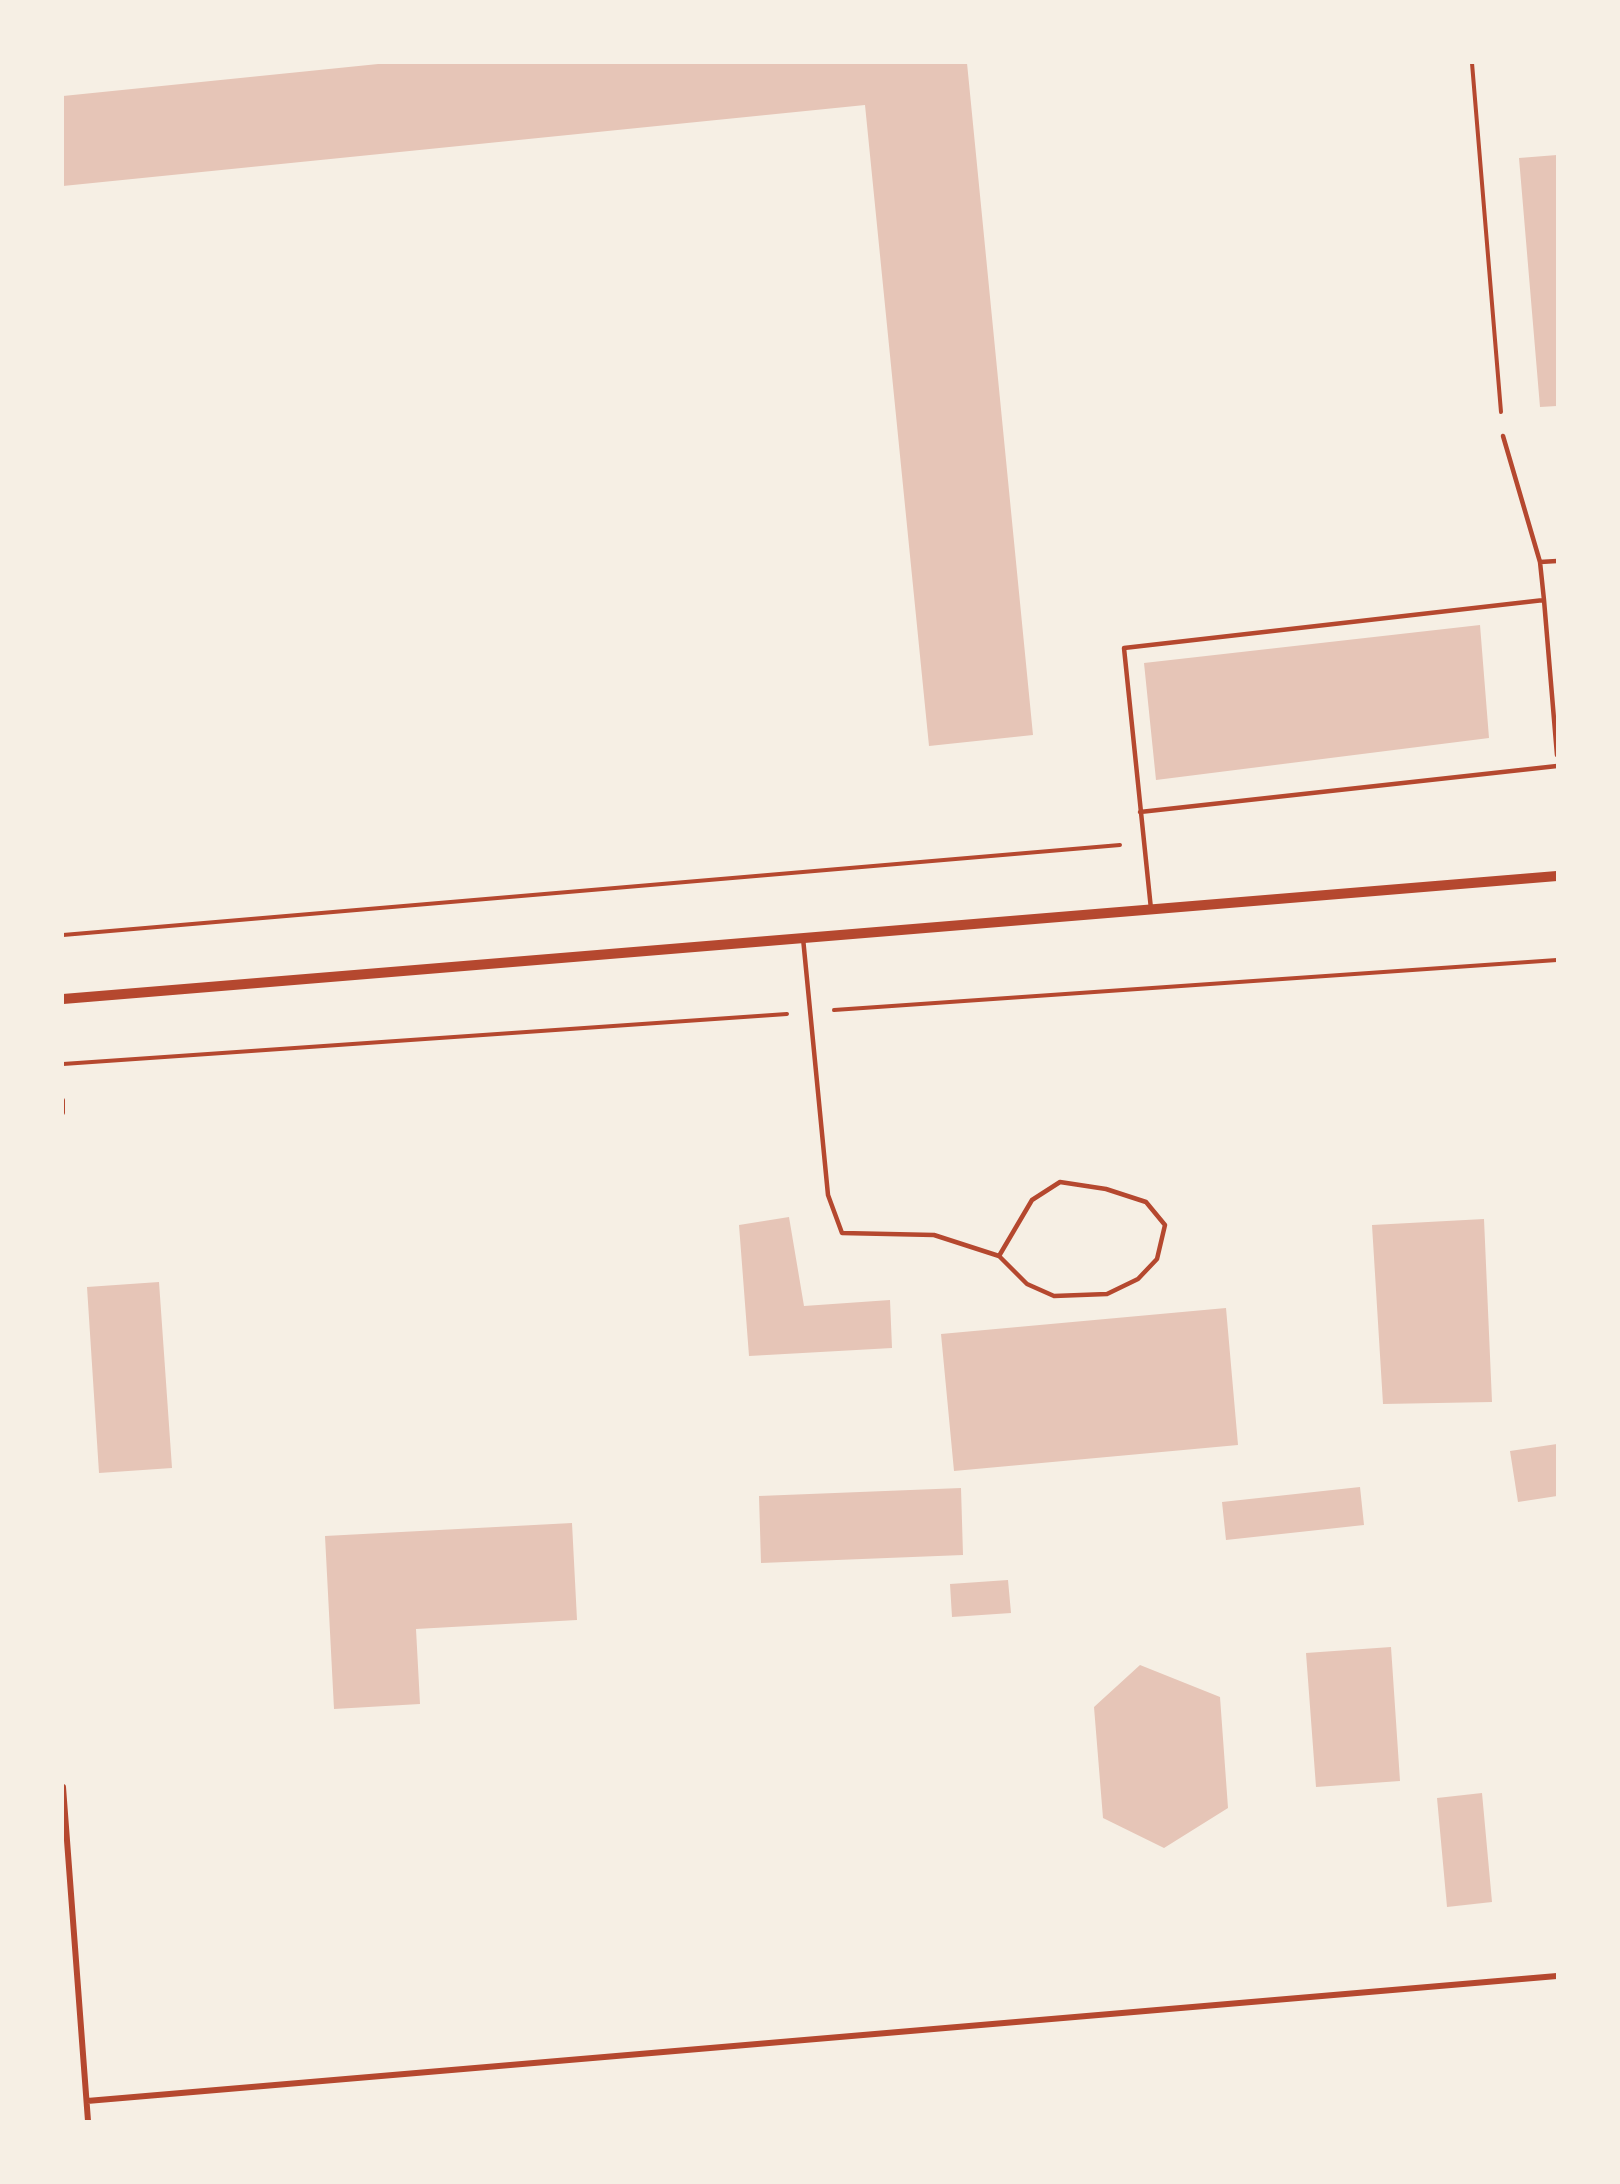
<!DOCTYPE html>
<style>
body{margin:0}
#map{position:relative;width:1620px;height:2184px;overflow:hidden;background:#f6efe4;font-family:"PT Sans",sans-serif}
canvas{display:block}
.frame{position:absolute;inset:0;border:64px solid #f6efe4;pointer-events:none}
</style>
<div id="map">
<canvas width="1620" height="2184"></canvas>
<div class="frame"></div>
</div>
<script>
const g = document.querySelector('canvas').getContext('2d');
g.lineJoin = 'round';
function fill(path, color) { g.fillStyle = color; g.fill(path, 'evenodd'); }
const toPath = rows => new Path2D(rows.map(r => 'M' + r).join(''));
function strokePath(path, color, width, dash) { g.strokeStyle = color; g.lineWidth = width; g.lineCap = dash ? 'butt' : 'round'; g.setLineDash(dash || []); g.stroke(path); }
fill(toPath([
 [388,63,967,63,1033,735,929,746,865,105,63,186,63,96],
 [1557,155,1557,406,1540,407,1519,158],
 [1480,625,1489,738,1156,780,1144,663],
 [789,1217,804,1306,890,1300,892,1348,749,1356,739,1225],
 [1484,1219,1492,1402,1383,1404,1372,1225],
 [159,1282,172,1468,99,1473,87,1287],
 [1226,1308,1238,1445,954,1471,941,1334],
 [1557,1444,1557,1496,1518,1502,1510,1451],
 [1360,1487,1364,1525,1226,1540,1222,1502],
 [961,1488,963,1555,761,1563,759,1496],
 [572,1523,577,1620,416,1629,420,1704,334,1709,325,1536],
 [1008,1580,1011,1613,952,1617,950,1584],
 [1391,1647,1400,1781,1316,1787,1306,1653],
 [1140,1665,1220,1697,1228,1808,1164,1848,1103,1818,1094,1707],
 [1482,1793,1492,1902,1447,1907,1437,1798]
]), '#e6c5b7');
strokePath(toPath([
 [1472,63,1501,412],
 [63,935,1120,845],
 [834,1010,1557,960],
 [63,1064,787,1014],
 [63,1100,63,1113]
]), '#b5482f', 4);
strokePath(toPath([
 [1503,436,1540,562,1557,561],
 [1540,562,1544,600],
 [1140,812,1557,766],
 [1151,909,1124,648,1544,600,1557,755],
 [803,938,828,1195,842,1233,934,1235,999,1256,1027,1284,1054,1296,1107,1294,1138,1279,1157,1259,1165,1225,1146,1202,1106,1189,1060,1182,1032,1200,999,1256]
]), '#b5482f', 4.5);
strokePath(toPath([
 [63,1787,88,2121],
 [87,2101,1557,1976]
]), '#b5482f', 6);
strokePath(toPath([
 [63,999,1557,876]
]), '#b5482f', 10);
</script>
